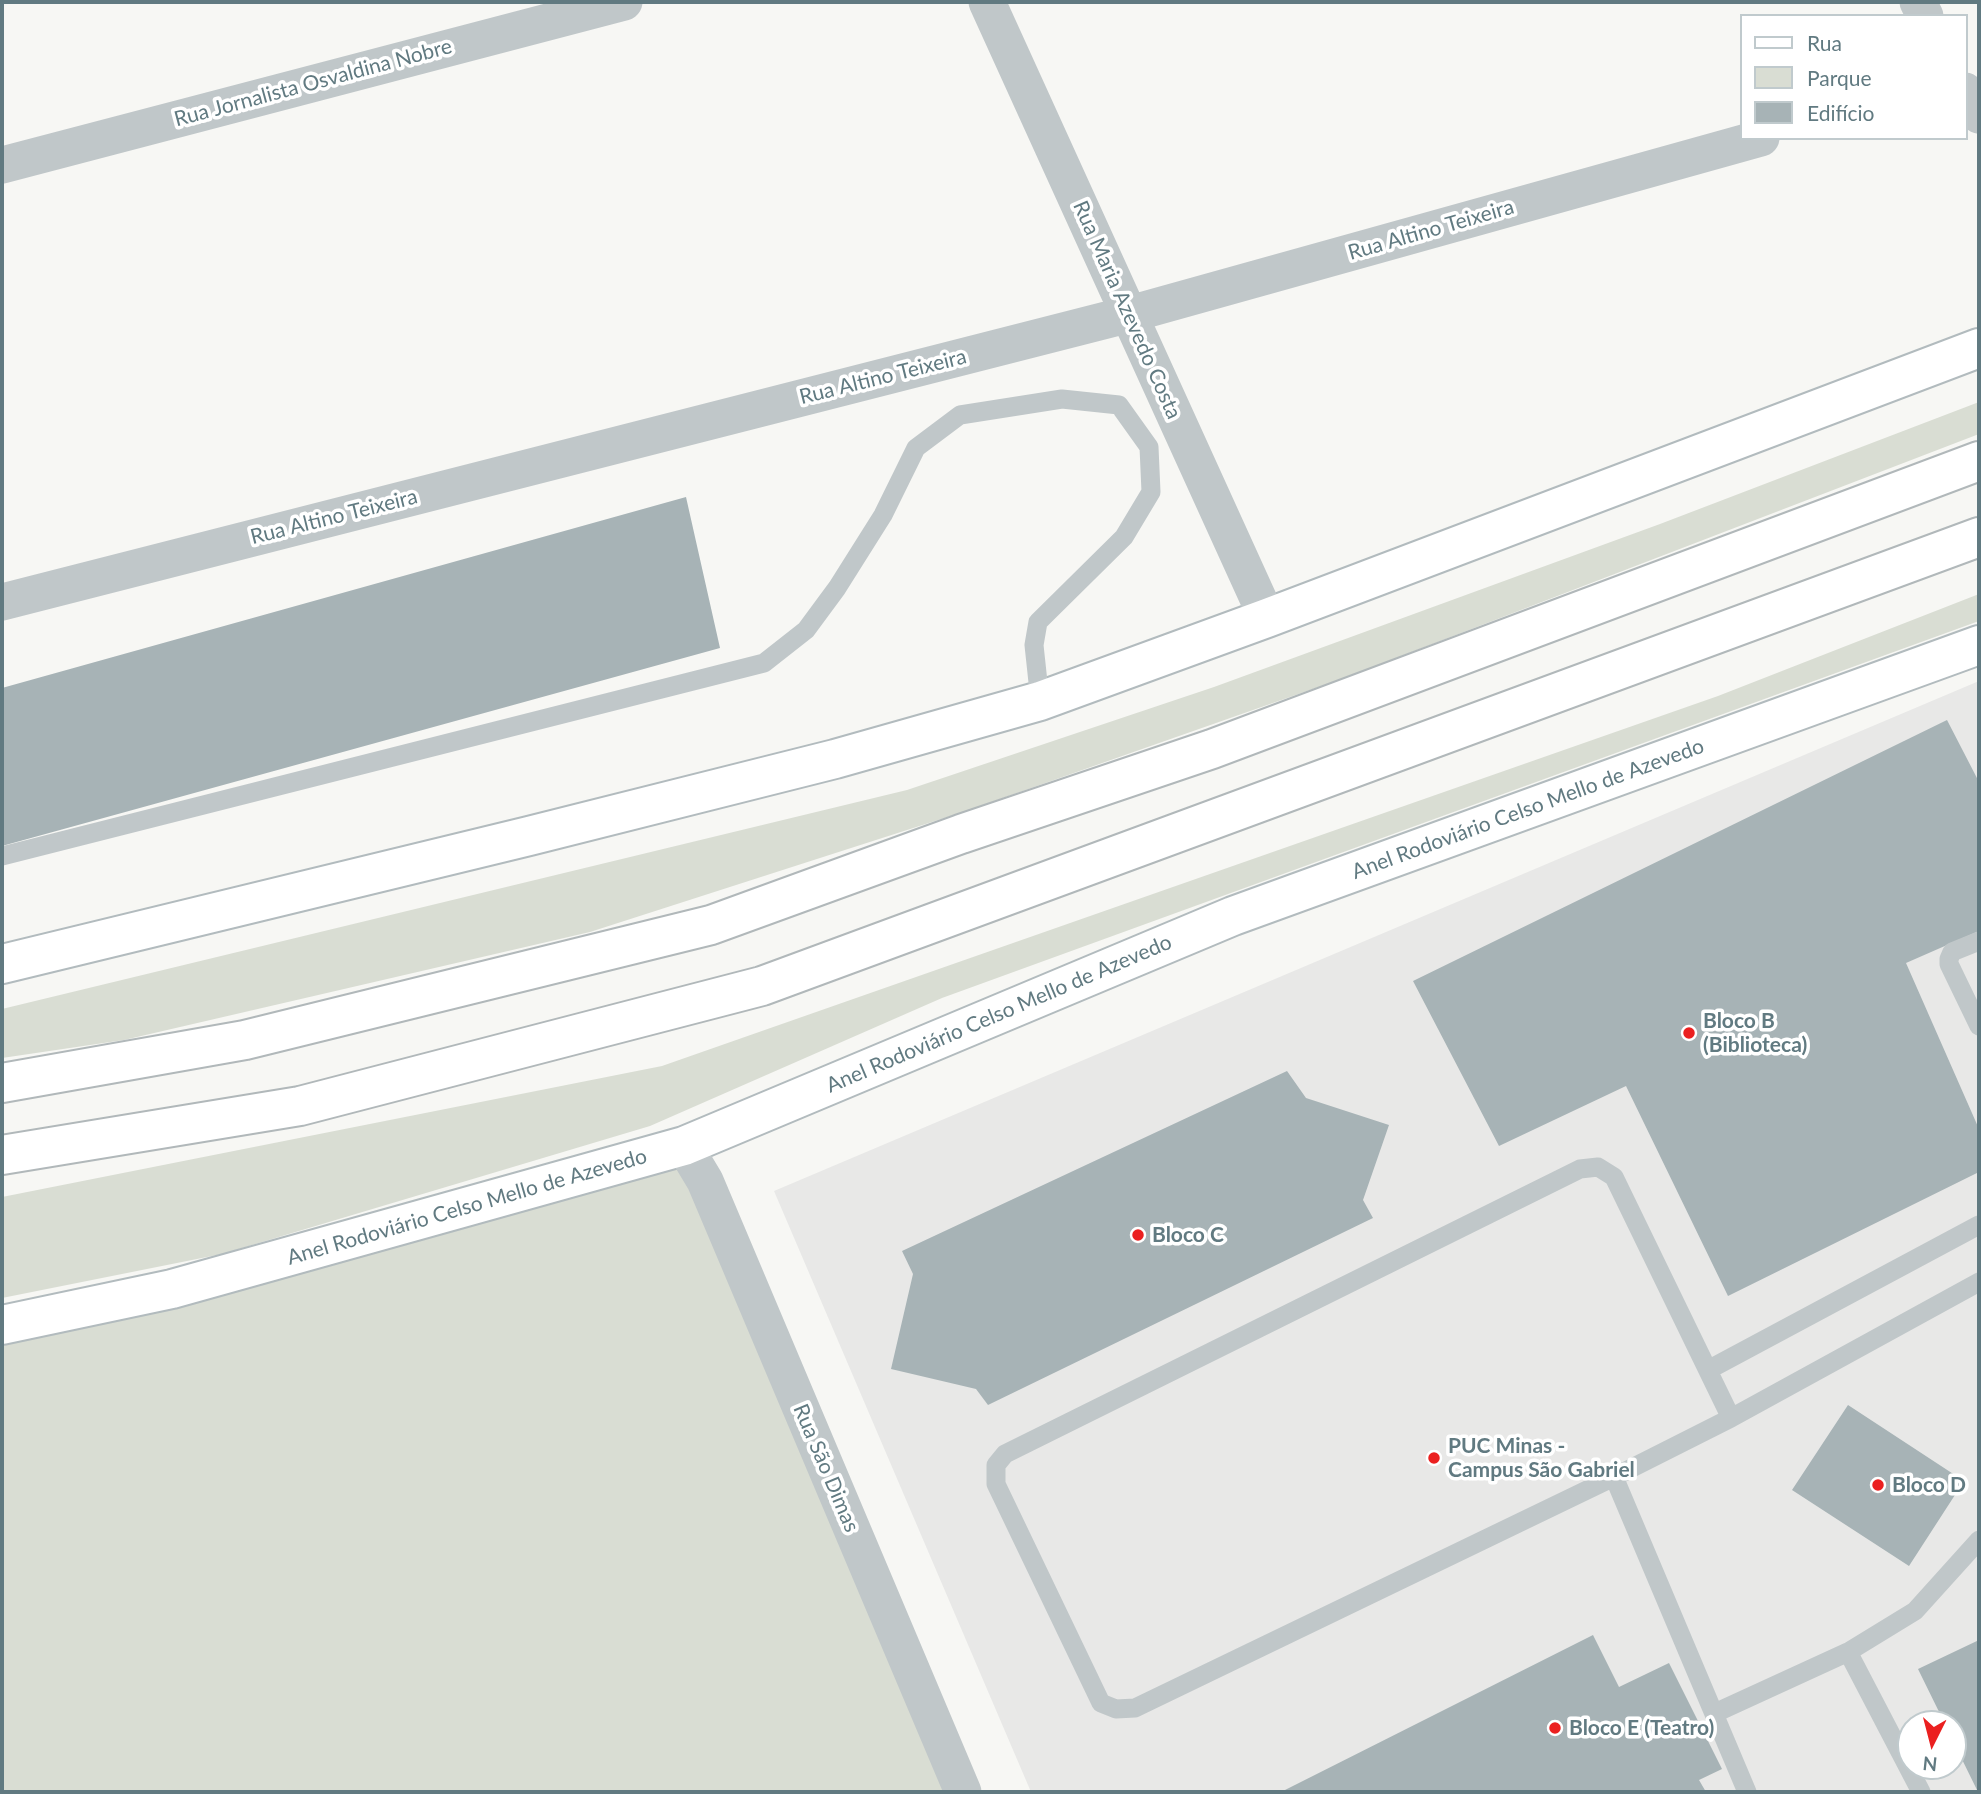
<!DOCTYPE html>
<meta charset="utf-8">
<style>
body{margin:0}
#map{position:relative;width:1981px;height:1794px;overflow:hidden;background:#f7f7f4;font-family:Lato,sans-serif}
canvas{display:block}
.frame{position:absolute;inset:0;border:4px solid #617a81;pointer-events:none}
.legend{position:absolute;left:1740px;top:14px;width:228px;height:126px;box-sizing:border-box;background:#fff;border:2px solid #c0cacd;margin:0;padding:9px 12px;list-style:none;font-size:21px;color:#617a81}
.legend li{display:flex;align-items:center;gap:14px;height:35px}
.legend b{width:35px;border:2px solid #c0cacd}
.north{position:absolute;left:1897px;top:1710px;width:70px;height:70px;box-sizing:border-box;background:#fff;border:2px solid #c0cacd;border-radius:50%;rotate:186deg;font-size:19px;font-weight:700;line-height:28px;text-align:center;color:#617a81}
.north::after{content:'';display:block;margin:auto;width:24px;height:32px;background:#eb2020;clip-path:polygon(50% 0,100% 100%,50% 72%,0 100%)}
</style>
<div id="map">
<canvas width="1981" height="1794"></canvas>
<div class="frame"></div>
<ul class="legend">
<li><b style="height:9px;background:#fff"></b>Rua</li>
<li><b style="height:19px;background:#d9ddd3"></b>Parque</li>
<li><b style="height:19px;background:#a7b3b6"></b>Edifício</li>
</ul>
<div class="north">N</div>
</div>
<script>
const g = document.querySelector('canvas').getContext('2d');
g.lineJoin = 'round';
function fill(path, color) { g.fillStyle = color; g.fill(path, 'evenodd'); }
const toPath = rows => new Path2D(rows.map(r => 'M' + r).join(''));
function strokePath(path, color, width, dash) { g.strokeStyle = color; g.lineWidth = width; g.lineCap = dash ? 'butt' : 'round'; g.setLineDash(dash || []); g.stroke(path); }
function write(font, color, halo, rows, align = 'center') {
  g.font = font + ' Lato,sans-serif'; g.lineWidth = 7; g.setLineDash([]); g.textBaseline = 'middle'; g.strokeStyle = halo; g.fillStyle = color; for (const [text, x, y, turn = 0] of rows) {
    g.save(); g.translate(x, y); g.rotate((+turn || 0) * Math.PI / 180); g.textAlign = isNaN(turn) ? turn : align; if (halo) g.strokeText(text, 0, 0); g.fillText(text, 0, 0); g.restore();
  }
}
fill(toPath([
 [1979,681,1979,1792,1031,1792,774,1191],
 [1911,1724,1953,1724,1953,1766,1911,1766]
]), '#e8e8e7');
fill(toPath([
 [1979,402,1979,434,1344,678,963,812,590,932,124,1040,2,1058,2,1009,907,790,1214,687,1660,524],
 [1979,594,1979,621,942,998,650,1126,222,1254,2,1298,2,1197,662,1066,1718,696],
 [684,1146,962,1792,2,1792,2,1325]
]), '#d9ddd3');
fill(toPath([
 [686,497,720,648,2,846,2,688],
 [1947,720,1979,782,1979,931,1906,963,1979,1129,1979,1172,1728,1296,1626,1086,1499,1146,1413,981],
 [1287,1071,1306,1098,1389,1125,1363,1200,1373,1218,988,1405,976,1389,891,1369,913,1274,902,1251],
 [1848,1405,1964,1481,1909,1566,1792,1490],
 [1593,1635,1619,1687,1669,1663,1722,1769,1699,1780,1706,1792,1281,1792],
 [1979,1640,1979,1792,1978,1792,1953,1741,1953,1724,1945,1724,1918,1669]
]), '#a7b3b6');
const secondary = toPath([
 [2,964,529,836,835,759,1040,701,1267,618,1979,348],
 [2,1325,172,1289,684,1146,1233,916,1979,645]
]);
const motorway = toPath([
 [2,1083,245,1040,711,925,961,834,1212,749,1979,461],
 [2,1155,300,1106,762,986,1979,537]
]);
strokePath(secondary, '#b2bbbe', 42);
strokePath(motorway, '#b1b8ba', 42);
strokePath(toPath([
 [2,856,764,663,806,630,837,588,883,515,916,448,960,415,1062,399,1119,405,1149,447,1151,492,1124,537,1038,622,1034,645,1040,701],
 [1979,941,1952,952,1949,959,1949,964,1979,1026],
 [1708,1370,1979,1225],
 [1731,1418,1614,1177,1598,1167,1580,1169,1005,1454,996,1465,996,1484,1101,1703,1116,1709,1135,1708,1614,1477,1731,1418,1979,1282],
 [1614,1477,1747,1792],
 [1848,1652,1915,1611,1979,1540],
 [1715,1713,1848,1652,1921,1792]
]), '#c0c7c9', 19);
strokePath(toPath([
 [987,2,1267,618],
 [1918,2,1925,16],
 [1965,91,1979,115],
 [2,165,624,2],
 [2,602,1130,314,1761,138],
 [684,1146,705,1181,963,1792]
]), '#c0c7c9', 37);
strokePath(secondary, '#fff', 38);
strokePath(motorway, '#fff', 38);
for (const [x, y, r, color] of [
 [1689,1033,7,"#eb2020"],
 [1138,1235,7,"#eb2020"],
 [1434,1458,7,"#eb2020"],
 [1878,1485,7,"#eb2020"],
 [1555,1728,7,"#eb2020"]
]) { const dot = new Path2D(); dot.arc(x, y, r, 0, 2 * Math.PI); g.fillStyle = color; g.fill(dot); strokePath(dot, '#fff', 2.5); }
write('21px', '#617a81', '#fff', [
 ["Rua Jornalista Osvaldina Nobre",313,83,-15],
 ["Rua Altino Teixeira",1431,230,-16],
 ["Rua Maria Azevedo Costa",1127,310,66],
 ["Rua Altino Teixeira",883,377,-14],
 ["Rua Altino Teixeira",334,517,-14],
 ["Anel Rodoviário Celso Mello de Azevedo",1528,809,-20],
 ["Anel Rodoviário Celso Mello de Azevedo",999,1014,-23],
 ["Anel Rodoviário Celso Mello de Azevedo",467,1207,-16],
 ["Rua São Dimas",826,1468,67]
]);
write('bold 21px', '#617a81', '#fff', [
 ["Bloco B",1703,1021],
 ["(Biblioteca)",1703,1045],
 ["Bloco C",1152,1235],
 ["PUC Minas -",1448,1446],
 ["Campus São Gabriel",1448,1470],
 ["Bloco D",1892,1485],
 ["Bloco E (Teatro)",1569,1728]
], 'left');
</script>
